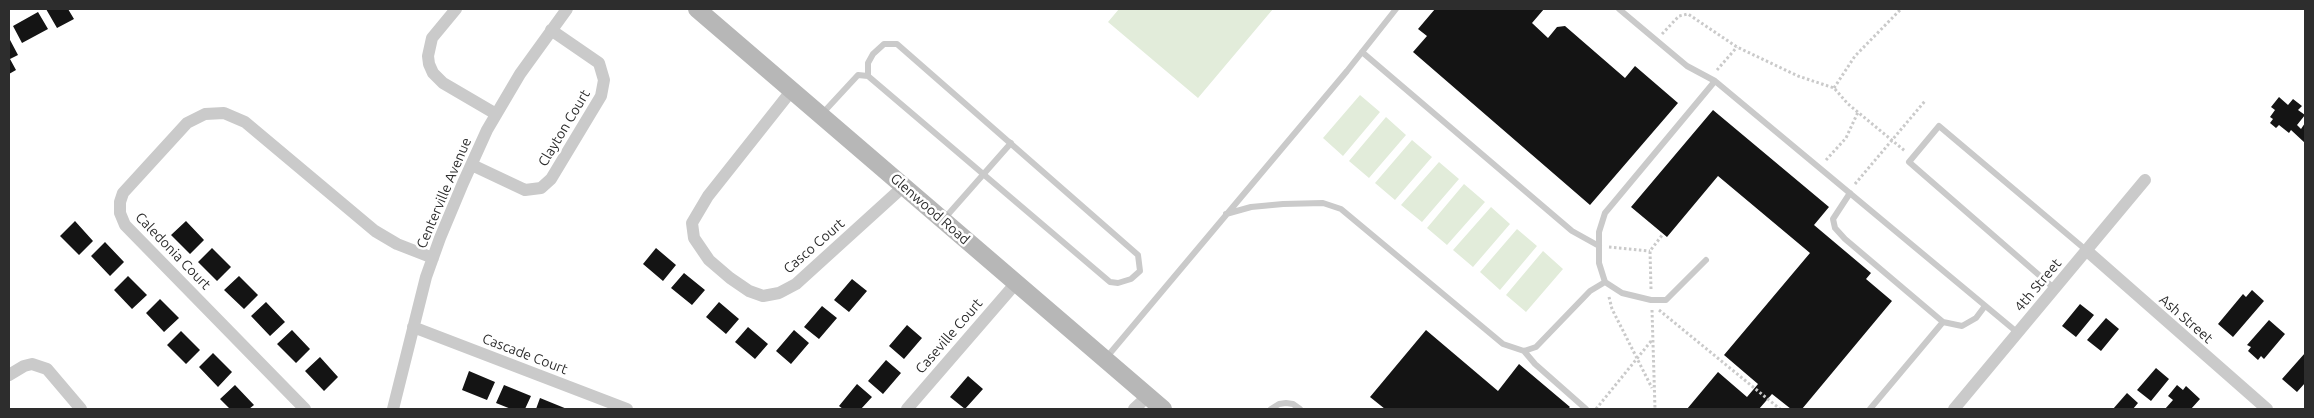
<!DOCTYPE html>
<style>
body{margin:0}
#map{position:relative;width:2314px;height:418px;overflow:hidden;background:#fff;font-family:Ubuntu,sans-serif}
canvas{display:block}
.frame{position:absolute;inset:0;border:10px solid #2d2d2d;pointer-events:none}
</style>
<div id="map">
<canvas width="2314" height="418"></canvas>
<div class="frame"></div>
</div>
<script>
const g = document.querySelector('canvas').getContext('2d');
g.lineJoin = 'round';
function fill(path, color) { g.fillStyle = color; g.fill(path, 'evenodd'); }
const toPath = rows => new Path2D(rows.map(r => 'M' + r).join(''));
function strokePath(path, color, width, dash) { g.strokeStyle = color; g.lineWidth = width; g.lineCap = dash ? 'butt' : 'round'; g.setLineDash(dash || []); g.stroke(path); }
function write(font, color, halo, rows, align = 'center') {
  g.font = font + ' Ubuntu,sans-serif'; g.lineWidth = 5; g.setLineDash([]); g.textBaseline = 'middle'; g.strokeStyle = halo; g.fillStyle = color; for (const [text, x, y, turn = 0] of rows) {
    g.save(); g.translate(x, y); g.rotate((+turn || 0) * Math.PI / 180); g.textAlign = isNaN(turn) ? turn : align; if (halo) g.strokeText(text, 0, 0); g.fillText(text, 0, 0); g.restore();
  }
}
fill(toPath([
 [1119,9,1273,9,1198,98,1108,22],
 [1360,95,1380,112,1343,156,1323,138],
 [1386,117,1406,135,1369,178,1349,161],
 [1412,140,1432,157,1395,200,1375,183],
 [1439,162,1459,179,1422,222,1401,205],
 [1464,184,1485,202,1447,245,1427,228],
 [1491,207,1510,224,1473,267,1453,250],
 [1517,229,1537,246,1500,290,1480,272],
 [1543,251,1563,269,1526,312,1506,295]
]), '#e2ecda');
fill(toPath([
 [46,9,68,9,74,19,57,28],
 [1435,9,1544,9,1532,23,1548,38,1557,27,1565,26,1625,78,1635,66,1678,103,1590,205,1413,52,1427,36,1418,29],
 [38,12,48,29,22,43,13,26],
 [9,38,18,55,10,59,16,70,9,74],
 [2279,97,2288,105,2293,99,2302,106,2298,110,2305,115,2297,125,2301,129,2305,123,2305,143,2291,130,2289,133,2279,125,2276,128,2270,123,2273,119,2270,117,2275,110,2271,107],
 [1713,110,1829,207,1814,225,1871,273,1866,279,1892,301,1802,409,1791,409,1772,394,1759,409,1687,409,1718,372,1747,397,1758,384,1724,355,1810,253,1718,176,1667,237,1631,207],
 [75,221,93,241,79,255,60,236],
 [186,221,204,240,190,254,171,235],
 [105,242,124,262,110,276,91,256],
 [212,248,231,267,217,281,198,262],
 [656,248,676,265,663,281,643,264],
 [684,273,705,290,692,305,671,288],
 [128,276,147,295,132,309,114,290],
 [239,276,258,295,244,309,224,290],
 [852,279,867,291,849,312,834,300],
 [2252,290,2264,301,2233,337,2218,324,2243,294,2246,297],
 [160,299,179,318,164,332,146,313],
 [266,302,285,322,270,336,251,316],
 [719,302,739,319,726,334,706,317],
 [2080,304,2094,315,2076,337,2062,326],
 [822,306,837,318,819,339,804,327],
 [2106,318,2119,329,2101,351,2087,340],
 [2269,320,2285,334,2264,359,2261,356,2258,360,2248,351,2251,347,2247,345],
 [907,325,922,338,904,359,889,346],
 [748,327,768,344,755,359,735,342],
 [292,330,310,349,296,363,277,344],
 [794,330,809,343,791,364,776,351],
 [1426,330,1498,391,1519,364,1570,407,1568,409,1385,409,1370,397],
 [181,331,200,350,186,364,167,345],
 [213,353,232,372,218,387,199,367],
 [2305,353,2305,383,2297,392,2282,379],
 [320,357,338,377,324,391,305,371],
 [886,360,901,373,883,394,868,381],
 [2156,368,2169,379,2151,401,2137,390],
 [469,371,495,382,487,400,462,390],
 [968,376,983,389,965,409,950,397],
 [857,384,872,397,861,409,843,409,839,406],
 [235,385,254,405,249,409,230,409,220,399],
 [504,385,531,396,525,409,511,409,496,403],
 [2177,385,2183,390,2186,386,2200,399,2191,409,2165,409,2173,400,2168,396],
 [2127,393,2138,403,2133,409,2113,409],
 [540,398,567,409,536,409]
]), '#141414');
strokePath(toPath([
 [1662,34,1679,16,1688,14,1737,47,1798,76,1834,88,1848,104,1905,151],
 [1717,70,1737,47],
 [1834,88,1855,56,1901,9],
 [1826,160,1846,138,1858,112],
 [1855,184,1925,101],
 [1609,247,1650,251],
 [1651,289,1650,251,1663,234],
 [1609,297,1612,309,1652,388],
 [1652,310,1655,409],
 [1659,310,1780,409],
 [1596,409,1652,340]
]), '#cacaca', 3, [2.5, 2.5]);
strokePath(toPath([
 [1619,9,1687,66,1715,81,2018,333],
 [1362,52,1572,231,1599,246],
 [821,115,858,75,868,76,1110,282,1118,283,1131,279,1140,271,1138,255,897,44,884,44,873,54,868,63,868,76],
 [1850,193,1833,219,1835,228,1845,239,1943,322,1962,326,1976,318,1985,306],
 [1226,214,1251,207,1283,204,1323,203,1341,209,1503,344,1524,351,1536,347,1590,291,1605,282,1599,263,1599,232,1605,213,1715,81],
 [944,219,1011,143],
 [1605,282,1622,293,1651,300,1666,300,1706,260],
 [2055,289,1909,162,1939,126,2086,250],
 [1524,351,1535,364,1586,409],
 [1106,358,1347,71,1396,9],
 [1271,409,1279,404,1286,403,1293,404,1300,409],
 [1870,409,1943,322]
]), '#cacaca', 6);
strokePath(toPath([
 [456,9,432,38,428,56,429,64,433,73,443,83,496,114],
 [792,90,708,196,692,223,694,238,709,260,730,278,749,291,763,296,779,293,796,284,904,186],
 [472,165,525,190,541,188,551,179,601,96,604,80,599,63,551,30],
 [2086,250,2267,409],
 [413,327,627,409],
 [9,375,24,366,32,364,47,369,81,409],
 [305,409,125,225,120,213,120,202,123,193,187,123,205,114,224,113,245,122,375,231,397,244,433,258],
 [393,409,426,277,440,238,463,183,487,130,520,74,567,9],
 [907,409,1016,283],
 [1134,409,1148,396],
 [1954,409,2145,180]
]), '#cacaca', 12);
strokePath(toPath([
 [697,9,1163,409]
]), '#b7b7b7', 18);
write('14px', '#2d2d2d', '#fff', [
 ["Clayton Court",564,128,-59],
 ["Centerville Avenue",444,193,-67],
 ["Glenwood Road",930,209,41],
 ["Casco Court",814,246,-41],
 ["Caledonia Court",173,251,46],
 ["4th Street",2038,285,-50],
 ["Ash Street",2186,319,41],
 ["Caseville Court",949,336,-49],
 ["Cascade Court",525,354,21]
]);
</script>
